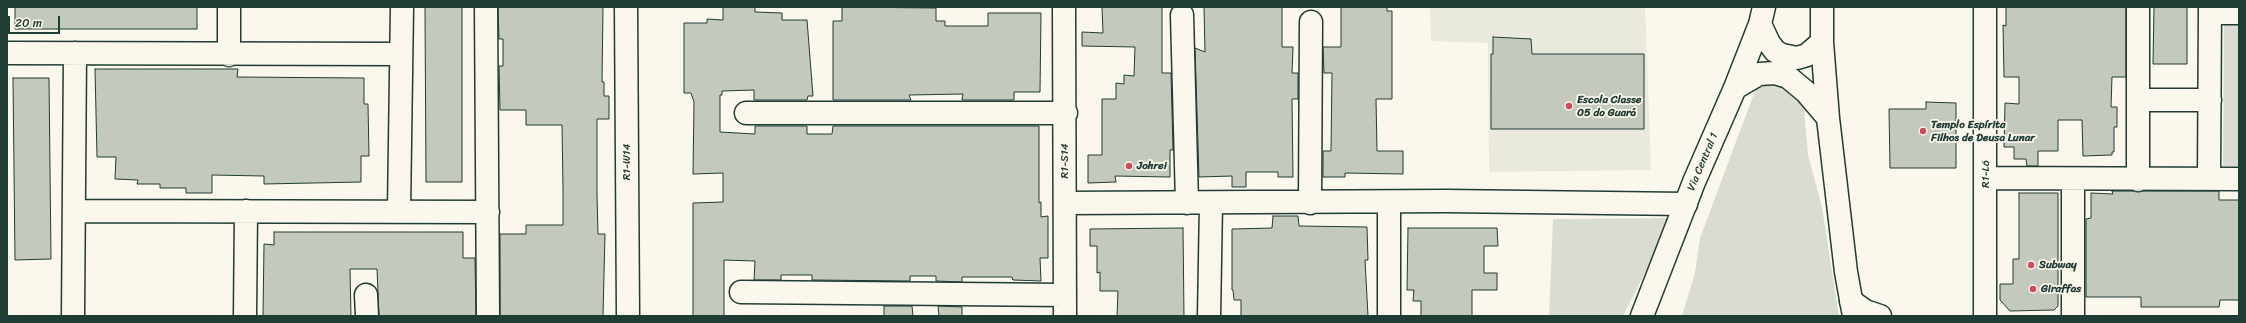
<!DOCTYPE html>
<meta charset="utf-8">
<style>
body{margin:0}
#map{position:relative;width:2246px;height:323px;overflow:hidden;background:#fbf7ec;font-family:Sriracha,sans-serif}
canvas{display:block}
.frame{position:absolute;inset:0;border:8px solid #1f3d34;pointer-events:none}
.scale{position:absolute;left:8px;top:16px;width:52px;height:18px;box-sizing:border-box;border:2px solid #1f3d34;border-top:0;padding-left:5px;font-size:12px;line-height:14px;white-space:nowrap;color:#1f3d34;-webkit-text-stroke:3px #fbf7ec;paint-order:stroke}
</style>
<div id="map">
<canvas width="2246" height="323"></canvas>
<div class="frame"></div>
<div class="scale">20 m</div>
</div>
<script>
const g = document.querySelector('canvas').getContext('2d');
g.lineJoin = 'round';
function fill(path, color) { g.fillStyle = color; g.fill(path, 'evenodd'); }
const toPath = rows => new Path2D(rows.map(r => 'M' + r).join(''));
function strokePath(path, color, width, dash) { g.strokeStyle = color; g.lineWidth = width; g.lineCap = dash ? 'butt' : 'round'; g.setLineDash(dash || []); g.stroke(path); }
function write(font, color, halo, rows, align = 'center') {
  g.font = font + ' Sriracha,sans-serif'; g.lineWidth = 3.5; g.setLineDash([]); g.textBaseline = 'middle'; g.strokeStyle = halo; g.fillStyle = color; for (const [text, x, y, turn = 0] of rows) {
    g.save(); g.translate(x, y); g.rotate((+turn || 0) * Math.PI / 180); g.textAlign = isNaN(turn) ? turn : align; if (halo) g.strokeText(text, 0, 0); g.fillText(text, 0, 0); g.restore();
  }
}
fill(toPath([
 [1430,7,1645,7,1651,170,1489,172,1488,43,1431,41]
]), '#eae9de');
fill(toPath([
 [2224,23,2239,23,2239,166,2223,166],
 [1771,81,1786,87,1804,109,1808,155,1822,207,1839,316,1682,316,1695,273,1700,238,1756,88],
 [1673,218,1623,316,1549,316,1553,219]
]), '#dbdcd1');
const building = toPath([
 [15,7,197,7,197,29,15,29,15,7],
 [425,7,462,7,462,182,426,182,425,7],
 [498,7,603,7,602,82,604,82,604,96,609,96,609,119,597,119,597,195,598,234,605,234,603,316,500,316,500,234,526,234,526,225,563,225,563,188,562,125,526,125,526,110,500,110,499,66,503,66,503,39,499,39,498,7],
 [723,7,755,7,755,12,782,13,782,20,807,20,813,96,808,96,807,100,754,100,754,90,722,91,722,95,720,95,720,132,755,134,755,126,807,126,807,134,832,134,833,126,1039,126,1039,203,1041,202,1041,217,1048,216,1048,258,1040,258,1041,281,1013,280,1012,277,962,277,962,282,936,281,936,276,910,276,910,281,812,280,812,275,781,275,781,280,754,280,755,261,724,260,724,316,693,316,693,203,723,202,723,173,693,174,694,102,691,93,684,93,684,23,707,23,707,19,723,20,723,7],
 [842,7,936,8,936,21,945,21,945,26,988,26,988,13,1041,13,1040,92,1014,92,1014,100,962,100,963,94,909,95,911,100,833,100,833,21,842,21,842,7],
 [1102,7,1162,7,1162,73,1171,73,1173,150,1170,150,1170,177,1115,176,1116,182,1088,183,1088,155,1102,155,1102,99,1116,99,1116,83,1124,84,1124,75,1134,76,1135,47,1082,46,1082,32,1103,33,1102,7],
 [1204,7,1282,7,1282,47,1293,47,1292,73,1298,73,1298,99,1292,99,1293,177,1278,177,1278,172,1246,172,1246,187,1232,187,1232,176,1199,177,1195,48,1205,52,1204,7],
 [1341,7,1387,7,1387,11,1392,11,1392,99,1376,99,1377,151,1403,151,1403,174,1345,173,1345,177,1323,177,1323,151,1331,151,1332,73,1324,73,1323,47,1341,47,1341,7],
 [2006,7,2126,7,2126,77,2112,77,2111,107,2117,107,2117,127,2114,127,2114,152,2112,152,2112,155,2083,156,2082,120,2058,120,2058,151,2038,151,2038,166,2027,166,2026,159,2014,159,2014,147,2004,147,2005,103,2019,104,2019,77,2004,77,2003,25,2006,26,2006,7],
 [2154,7,2187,7,2187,64,2153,64,2154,7],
 [1493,37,1531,39,1532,54,1644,54,1644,129,1491,129,1491,54,1493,54,1493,37],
 [95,69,238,69,237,77,364,78,364,104,368,104,369,156,361,156,361,182,264,184,264,176,212,175,212,193,186,193,186,188,160,188,160,184,137,184,138,180,115,179,116,157,97,157,95,69],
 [13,78,49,78,51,259,15,260,13,78],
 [1926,102,1956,103,1956,168,1890,168,1889,109,1926,109,1926,102],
 [2112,191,2219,191,2219,200,2239,200,2239,300,2220,300,2219,307,2141,307,2141,297,2086,297,2086,219,2091,218,2091,193,2113,194,2112,191],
 [2019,193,2058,193,2058,306,2054,310,2010,311,2000,300,2000,284,2013,284,2013,259,2019,259,2019,193],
 [1273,216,1298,216,1299,226,1367,227,1368,260,1365,260,1368,316,1241,316,1241,300,1234,300,1233,290,1232,290,1232,229,1272,228,1273,216],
 [1183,228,1184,316,1117,316,1118,291,1100,291,1100,272,1097,273,1097,246,1090,246,1090,229,1183,228],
 [1408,228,1497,228,1498,246,1484,246,1484,273,1497,273,1497,290,1472,290,1472,316,1421,316,1421,301,1413,301,1414,290,1407,290,1408,228],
 [274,232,463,232,463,258,475,258,476,316,379,316,377,269,350,269,351,316,263,316,264,244,274,245,274,232],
 [884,306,912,306,913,316,884,316,884,306],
 [938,306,962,307,962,316,939,316,938,306]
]);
fill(building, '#c4c9be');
strokePath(building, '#1f3d34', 1);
const minor = toPath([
 [229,7,229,55],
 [486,7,488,316],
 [626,7,628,316],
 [1064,7,1065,316],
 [2210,13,2239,13],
 [1182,15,1187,203],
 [7,53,401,54],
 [2138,100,2210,100],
 [746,113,1066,113],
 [1986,178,2239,179],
 [2209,179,2210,7],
 [2138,180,2138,7],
 [1389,202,1389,316],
 [1065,203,1446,201,1686,204],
 [1310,203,1311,22],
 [399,210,402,7],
 [74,211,488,212],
 [741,292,1065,295],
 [366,295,367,316],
 [1851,301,1865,311,1880,316],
 [73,316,75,53],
 [245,316,246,211],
 [1209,316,1211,204],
 [1985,316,1985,7],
 [2073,316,2073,179]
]);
const major = toPath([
 [1822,7,1822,42,1828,118,1846,272,1854,316],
 [1760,24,1769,43,1775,51,1782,55,1797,58,1807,55,1822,42],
 [1735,88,1759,74,1775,73,1788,77,1806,92,1828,118],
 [1642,316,1694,182,1735,88,1760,24,1764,7]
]);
strokePath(minor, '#1f3d34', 25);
strokePath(major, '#1f3d34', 25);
strokePath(minor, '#fbf7ec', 22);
strokePath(major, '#fbf7ec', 22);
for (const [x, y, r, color] of [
 [1569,106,4,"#d1495b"],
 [1923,131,4,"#d1495b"],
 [1129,166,4,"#d1495b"],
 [2031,265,4,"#d1495b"],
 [2033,289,4,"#d1495b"]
]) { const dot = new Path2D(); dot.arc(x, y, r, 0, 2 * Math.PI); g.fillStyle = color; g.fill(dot); strokePath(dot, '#fbf7ec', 1.5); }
write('bold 11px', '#1f3d34', '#fbf7ec', [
 ["Escola Classe",1577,100],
 ["05 do Guará",1577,113],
 ["Templo Espírita",1931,125],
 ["Filhos de Deusa Lunar",1931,138],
 ["Johrei",1137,166],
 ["Subway",2039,265],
 ["Giraffas",2041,289]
], 'left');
write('11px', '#1f3d34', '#fbf7ec', [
 ["R1-S14",1065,161,-90],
 ["R1-W14",627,162,-90],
 ["Via Central 1",1703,162,-67],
 ["R1-L6",1986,174,-90]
]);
</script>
